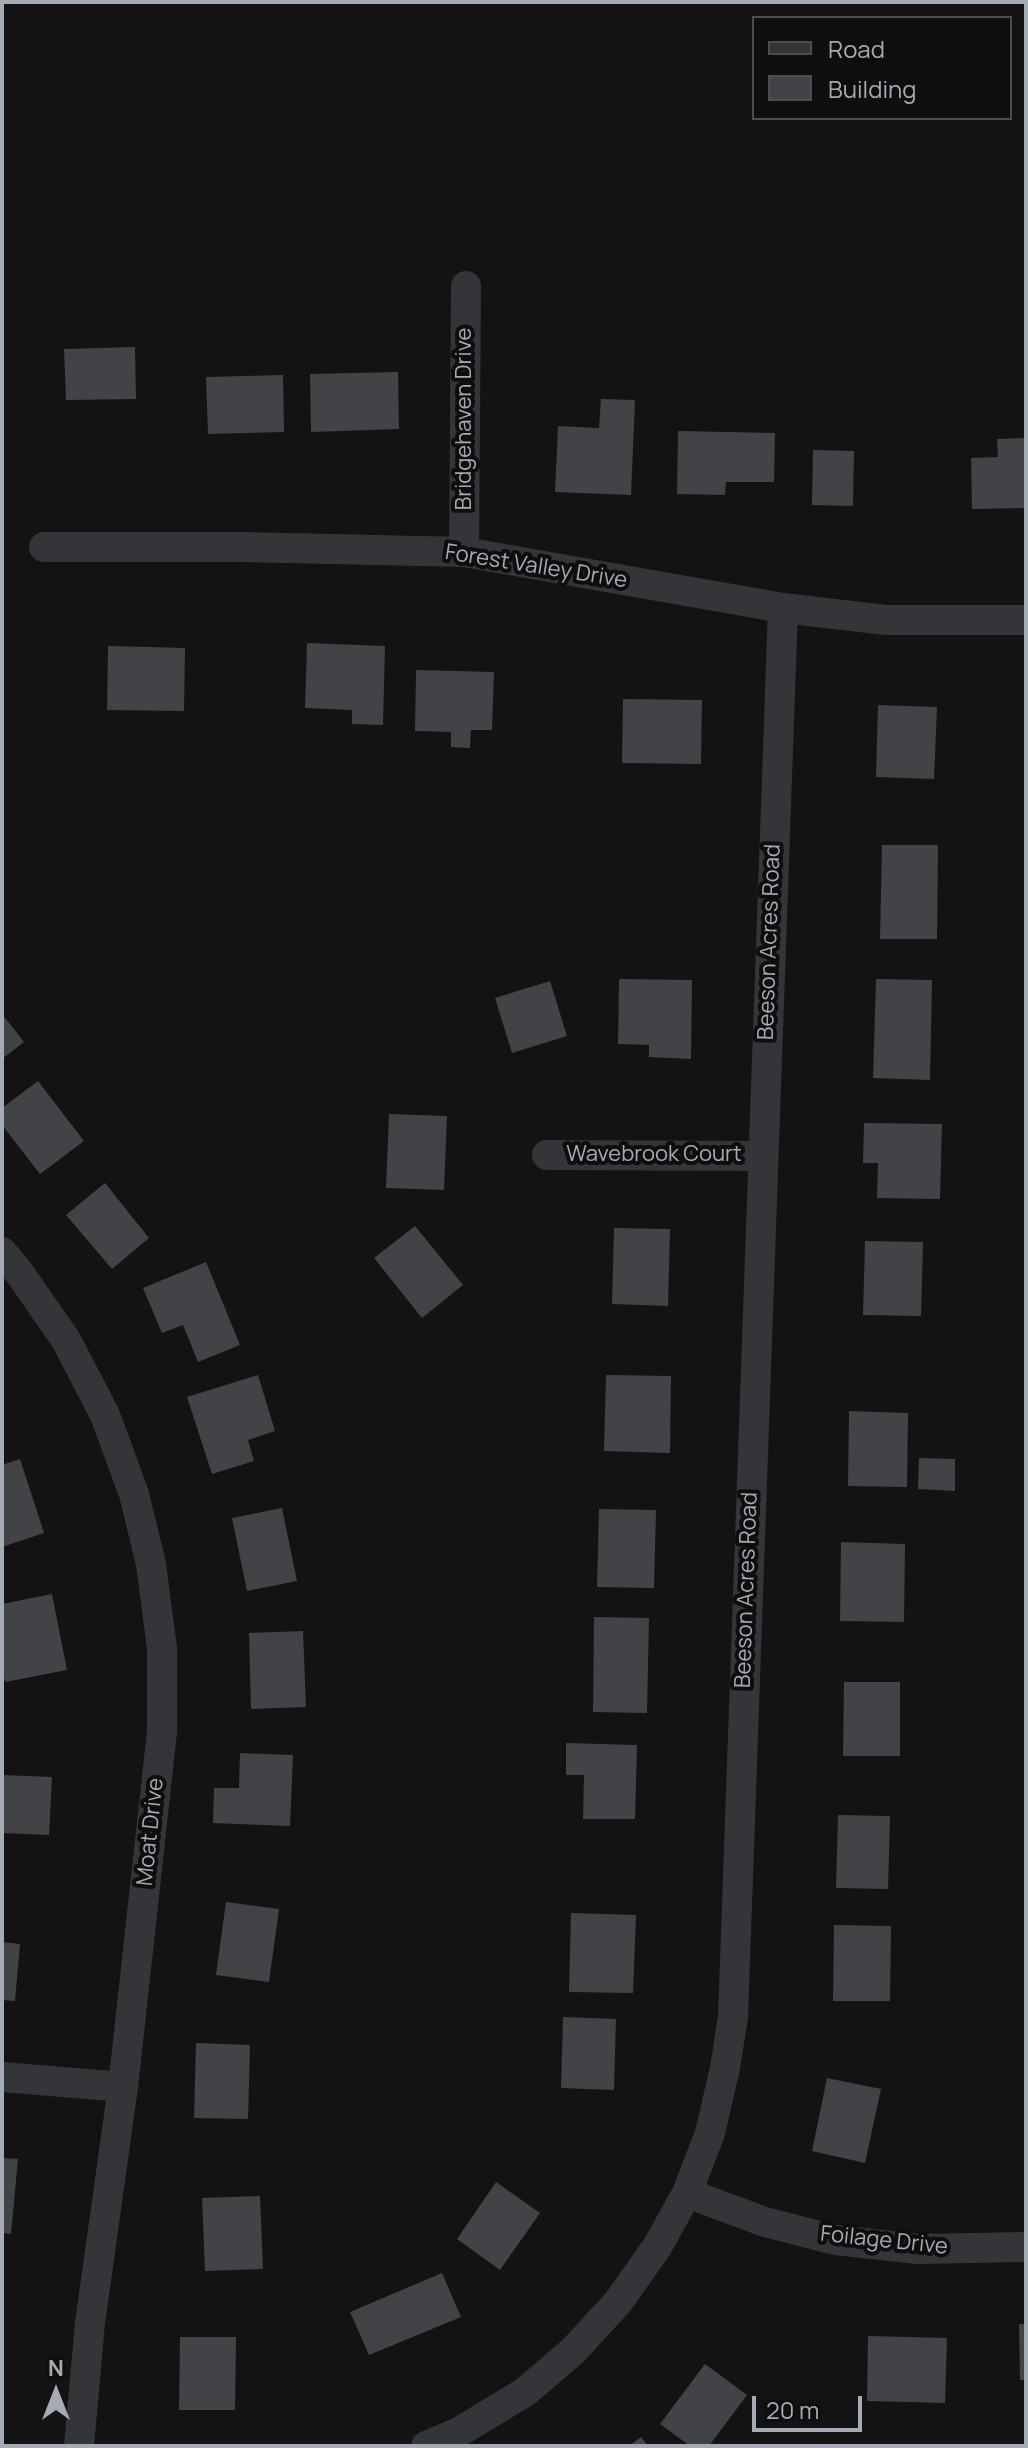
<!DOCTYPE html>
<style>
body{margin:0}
#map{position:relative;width:1028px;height:2448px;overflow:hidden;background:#131314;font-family:Manrope,sans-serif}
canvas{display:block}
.frame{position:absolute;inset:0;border:4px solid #a5abb4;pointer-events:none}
.legend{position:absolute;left:752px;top:16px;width:260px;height:104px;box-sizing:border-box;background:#0e0e0f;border:2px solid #4a4d51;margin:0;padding:10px 14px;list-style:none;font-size:24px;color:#a5abb4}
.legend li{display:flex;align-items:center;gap:16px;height:40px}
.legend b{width:40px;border:2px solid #4a4d51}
.north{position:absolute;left:16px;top:2352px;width:80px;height:80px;-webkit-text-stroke:6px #0e0e0f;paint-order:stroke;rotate:0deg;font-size:22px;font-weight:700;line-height:32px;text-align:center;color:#a5abb4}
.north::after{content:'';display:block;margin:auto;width:28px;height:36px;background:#a5abb4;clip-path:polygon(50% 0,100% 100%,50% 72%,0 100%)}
.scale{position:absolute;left:752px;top:2396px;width:110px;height:36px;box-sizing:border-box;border:4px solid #a5abb4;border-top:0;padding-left:10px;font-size:24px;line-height:28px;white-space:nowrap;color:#a5abb4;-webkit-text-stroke:6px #0e0e0f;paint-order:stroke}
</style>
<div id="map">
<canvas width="1028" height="2448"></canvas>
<div class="frame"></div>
<ul class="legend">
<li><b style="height:10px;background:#343539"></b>Road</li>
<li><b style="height:22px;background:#424347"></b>Building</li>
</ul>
<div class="north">N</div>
<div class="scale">20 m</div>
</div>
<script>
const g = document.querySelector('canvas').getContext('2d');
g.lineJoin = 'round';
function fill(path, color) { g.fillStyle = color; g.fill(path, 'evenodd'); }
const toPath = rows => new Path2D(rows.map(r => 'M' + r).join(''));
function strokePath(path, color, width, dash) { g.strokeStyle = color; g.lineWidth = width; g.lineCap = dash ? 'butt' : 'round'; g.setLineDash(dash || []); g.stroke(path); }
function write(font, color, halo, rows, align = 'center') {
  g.font = font + ' Manrope,sans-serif'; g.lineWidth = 8; g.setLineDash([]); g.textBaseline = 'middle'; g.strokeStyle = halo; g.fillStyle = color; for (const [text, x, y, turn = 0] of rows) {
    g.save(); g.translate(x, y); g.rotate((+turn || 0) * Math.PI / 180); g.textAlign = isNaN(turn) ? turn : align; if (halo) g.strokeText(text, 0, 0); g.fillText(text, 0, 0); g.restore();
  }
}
fill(toPath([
 [135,347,136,399,66,400,64,349],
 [398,372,399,429,311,432,310,374],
 [283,375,284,432,208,434,206,377],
 [601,399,635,400,631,495,555,492,558,426,599,428],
 [678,431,775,433,774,482,726,482,725,495,677,494],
 [1026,438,1026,508,972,509,971,458,998,457,997,439],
 [813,450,854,451,853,506,812,505],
 [307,643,385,646,383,725,352,724,352,710,305,708],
 [108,646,185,648,184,711,107,710],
 [416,670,494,672,492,730,471,730,470,748,451,747,451,732,415,731],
 [623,699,702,700,701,764,622,763],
 [878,705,937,707,934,779,876,777],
 [882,845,938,845,937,939,880,939],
 [619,979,692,980,691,1059,649,1057,649,1045,618,1044],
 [876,979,932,980,930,1080,873,1078],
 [550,981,567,1036,512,1053,495,998],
 [2,1014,24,1042,2,1059],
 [38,1081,84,1141,40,1174,2,1125,2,1108],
 [389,1114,447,1116,444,1190,386,1188],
 [864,1123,942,1124,940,1199,877,1198,878,1163,863,1163],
 [105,1183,149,1238,112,1269,66,1215],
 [415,1226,463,1285,422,1318,374,1258],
 [614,1228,670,1229,668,1306,612,1304],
 [865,1241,923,1242,921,1316,863,1315],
 [206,1262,240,1345,198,1362,183,1325,162,1333,143,1288],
 [258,1375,275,1431,248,1440,254,1461,212,1474,187,1397],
 [606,1375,671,1376,670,1453,604,1451],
 [849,1411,908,1413,907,1487,848,1486],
 [919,1458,955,1459,955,1491,918,1489],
 [20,1459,44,1533,2,1547,2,1465],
 [282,1508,297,1581,247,1591,232,1518],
 [599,1509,656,1510,654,1588,597,1587],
 [841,1542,905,1544,904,1622,840,1621],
 [52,1594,67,1670,5,1682,2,1666,2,1604],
 [594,1617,649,1618,647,1713,593,1712],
 [303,1631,306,1707,251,1709,249,1633],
 [844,1682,900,1682,900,1756,843,1756],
 [566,1743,637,1745,635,1819,583,1819,584,1775,566,1775],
 [240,1753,293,1755,290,1826,213,1823,214,1788,239,1788],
 [2,1775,52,1777,49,1835,2,1833],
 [838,1815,890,1816,888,1889,836,1888],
 [226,1902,279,1909,269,1982,216,1975],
 [571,1913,636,1915,633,1993,569,1992],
 [834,1925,891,1926,890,2001,833,2001],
 [2,1942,20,1944,15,2001,2,2000],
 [563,2017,616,2019,614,2090,561,2088],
 [196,2043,250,2045,248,2119,194,2118],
 [827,2078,881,2089,865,2163,812,2151],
 [2,2158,18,2159,11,2234,2,2233],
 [496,2182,540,2213,500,2270,457,2239],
 [260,2196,263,2269,205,2271,202,2198],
 [442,2273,461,2317,369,2355,350,2312],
 [1019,2324,1026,2324,1026,2380,1020,2380],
 [868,2336,947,2338,945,2403,867,2401],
 [180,2337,236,2337,235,2410,179,2410],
 [705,2364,747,2395,709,2446,690,2446,660,2424],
 [641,2437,648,2446,629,2446]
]), '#424347');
strokePath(toPath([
 [44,547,242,547,464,552,783,608,886,620,1026,620],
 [464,552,466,286],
 [547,1155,762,1156],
 [2,1252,18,1271,66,1340,105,1415,134,1494,151,1564,162,1648,162,1732,123,2087,90,2323,79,2446],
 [2,2077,123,2087],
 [687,2193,765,2222,835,2240,918,2249,1026,2247],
 [426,2446,459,2432,525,2392,573,2351,618,2302,657,2247,687,2193,710,2133,725,2068,733,2017,783,608]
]), '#343539', 30);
write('22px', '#a5abb4', '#0e0e0f', [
 ["Bridgehaven Drive",465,419,-90],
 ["Forest Valley Drive",536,567,9],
 ["Beeson Acres Road",770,942,-88],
 ["Wavebrook Court",654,1155],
 ["Beeson Acres Road",747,1590,-88],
 ["Moat Drive",151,1832,-84],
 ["Foilage Drive",884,2241,6]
]);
</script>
